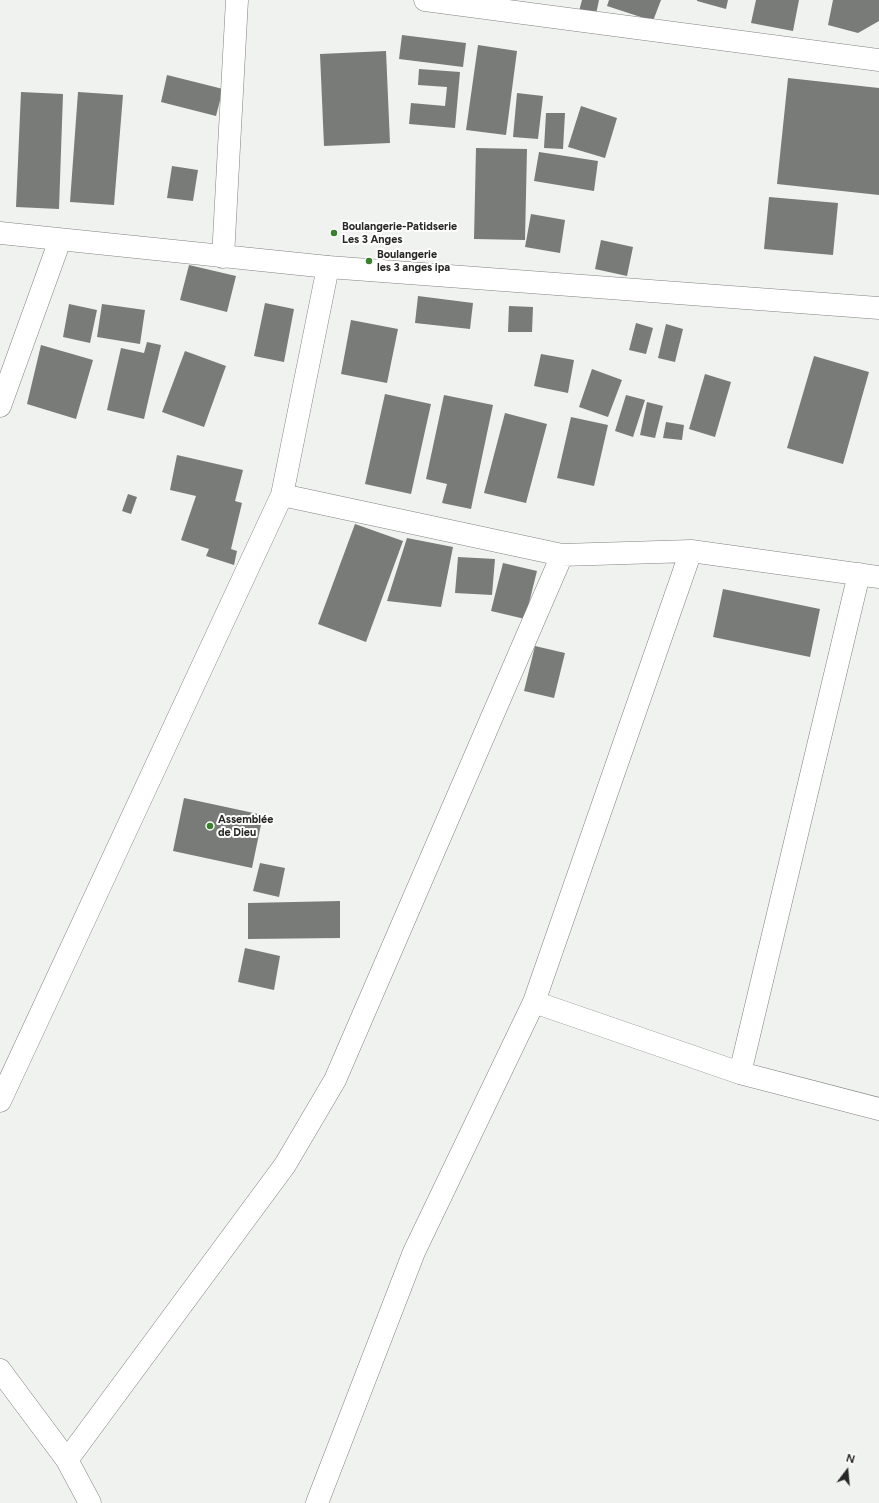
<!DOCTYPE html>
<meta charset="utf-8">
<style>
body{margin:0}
#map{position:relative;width:879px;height:1503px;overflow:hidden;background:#f0f2f0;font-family:Figtree,sans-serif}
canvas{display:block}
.north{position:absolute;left:827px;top:1451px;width:40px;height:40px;-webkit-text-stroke:3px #fffffe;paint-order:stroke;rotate:16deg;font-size:11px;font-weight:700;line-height:16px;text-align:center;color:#262726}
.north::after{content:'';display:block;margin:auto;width:14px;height:18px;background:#262726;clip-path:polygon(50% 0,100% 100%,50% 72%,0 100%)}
</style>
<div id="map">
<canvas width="879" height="1503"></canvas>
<div class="north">N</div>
</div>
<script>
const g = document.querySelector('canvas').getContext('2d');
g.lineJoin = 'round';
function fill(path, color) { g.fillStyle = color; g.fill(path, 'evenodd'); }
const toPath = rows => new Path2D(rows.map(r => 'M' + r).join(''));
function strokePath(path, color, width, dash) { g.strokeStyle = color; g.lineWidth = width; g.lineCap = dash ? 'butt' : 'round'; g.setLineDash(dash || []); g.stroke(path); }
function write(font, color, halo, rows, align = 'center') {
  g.font = font + ' Figtree,sans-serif'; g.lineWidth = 4; g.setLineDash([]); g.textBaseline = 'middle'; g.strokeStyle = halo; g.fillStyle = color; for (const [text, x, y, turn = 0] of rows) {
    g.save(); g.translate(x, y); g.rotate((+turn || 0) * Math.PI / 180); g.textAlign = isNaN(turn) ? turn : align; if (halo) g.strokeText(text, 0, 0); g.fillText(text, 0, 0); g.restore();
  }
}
fill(toPath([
 [582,0,599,0,595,19,578,15],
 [609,0,661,0,653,21,607,6],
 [697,0,728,0,726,9,697,1],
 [756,0,799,0,793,31,751,23],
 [833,0,879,0,879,21,858,33,828,25],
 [402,35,466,43,463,67,399,59],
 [478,45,517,51,506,135,466,130],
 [386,51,390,143,324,146,320,54],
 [419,69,460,72,455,128,409,124,411,103,445,106,447,87,418,85],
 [167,75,223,89,216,116,161,102],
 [788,78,879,88,879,195,777,184],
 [21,92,63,94,59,209,16,207],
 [78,92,123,95,114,205,70,202],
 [517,93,543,96,538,139,513,137],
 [581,106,617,118,605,158,568,147],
 [546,113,565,113,563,149,544,148],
 [476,148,527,149,525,240,474,239],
 [539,152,598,161,594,191,534,181],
 [172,166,198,170,193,201,167,198],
 [769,197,838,203,833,255,764,249],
 [531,214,565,220,560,253,525,247],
 [601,240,633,247,627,276,595,269],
 [189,265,236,276,227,312,180,300],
 [418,296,473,303,470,329,415,323],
 [265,303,294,309,284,362,254,356],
 [69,304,97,310,90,343,63,337],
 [102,304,145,310,140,344,97,337],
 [509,306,533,307,532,332,508,332],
 [351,320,398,329,387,383,341,374],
 [636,323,653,328,646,354,629,350],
 [666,324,683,329,675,362,658,358],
 [147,342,161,345,144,419,107,410,121,348,144,353],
 [41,345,93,360,76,419,27,404],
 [185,351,226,366,204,427,162,412],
 [541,354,574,360,568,393,534,386],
 [814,356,869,372,843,464,787,448],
 [592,369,622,380,608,417,579,407],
 [705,374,731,382,715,437,689,429],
 [385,394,431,404,411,494,365,484],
 [444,395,493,405,471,509,442,503,447,484,426,479],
 [626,395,645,400,633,437,615,431],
 [647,402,663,406,655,438,640,435],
 [505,413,547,424,526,503,484,493],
 [571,417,608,425,594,486,557,478],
 [666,422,684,425,682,440,663,438],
 [177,455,243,470,235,501,242,503,231,549,237,551,234,565,206,556,209,549,181,540,196,496,170,490],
 [128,494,137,497,131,514,122,511],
 [355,524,403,541,366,642,318,624],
 [407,538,453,547,441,607,387,601],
 [458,557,495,559,492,595,455,593],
 [503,563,537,571,525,619,491,611],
 [723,589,820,609,810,657,713,637],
 [535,646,565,653,554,698,524,691],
 [184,798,263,815,252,868,173,851],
 [260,863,285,868,279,897,253,891],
 [340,901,340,938,248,939,248,903],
 [245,948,280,956,274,990,238,982]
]), '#797b78');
const minor = toPath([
 [425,0,879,60],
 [223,257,237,0],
 [0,406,60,240],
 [282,495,562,555,691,551,879,577],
 [534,1002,740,1073,879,1109],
 [740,1073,859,574],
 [0,1101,282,495,328,267],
 [0,1370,67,1460,90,1503],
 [67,1460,285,1165,335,1080,562,555],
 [317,1503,414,1252,534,1002,691,551]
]);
const major = toPath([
 [0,233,328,267,879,308]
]);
strokePath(minor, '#818380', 23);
strokePath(major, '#818380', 23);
strokePath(minor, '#fff', 22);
strokePath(major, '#fff', 22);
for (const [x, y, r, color] of [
 [334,233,4,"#37822a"],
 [369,261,4,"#37822a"],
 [210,826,4,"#37822a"]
]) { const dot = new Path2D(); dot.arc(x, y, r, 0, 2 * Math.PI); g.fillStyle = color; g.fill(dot); strokePath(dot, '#fffffe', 1.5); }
write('bold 11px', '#262726', '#fffffe', [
 ["Boulangerie-Patidserie",342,227],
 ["Les 3 Anges",342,240],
 ["Boulangerie",377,255],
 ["les 3 anges ipa",377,268],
 ["Assemblée",218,820],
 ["de Dieu",218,833]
], 'left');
</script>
